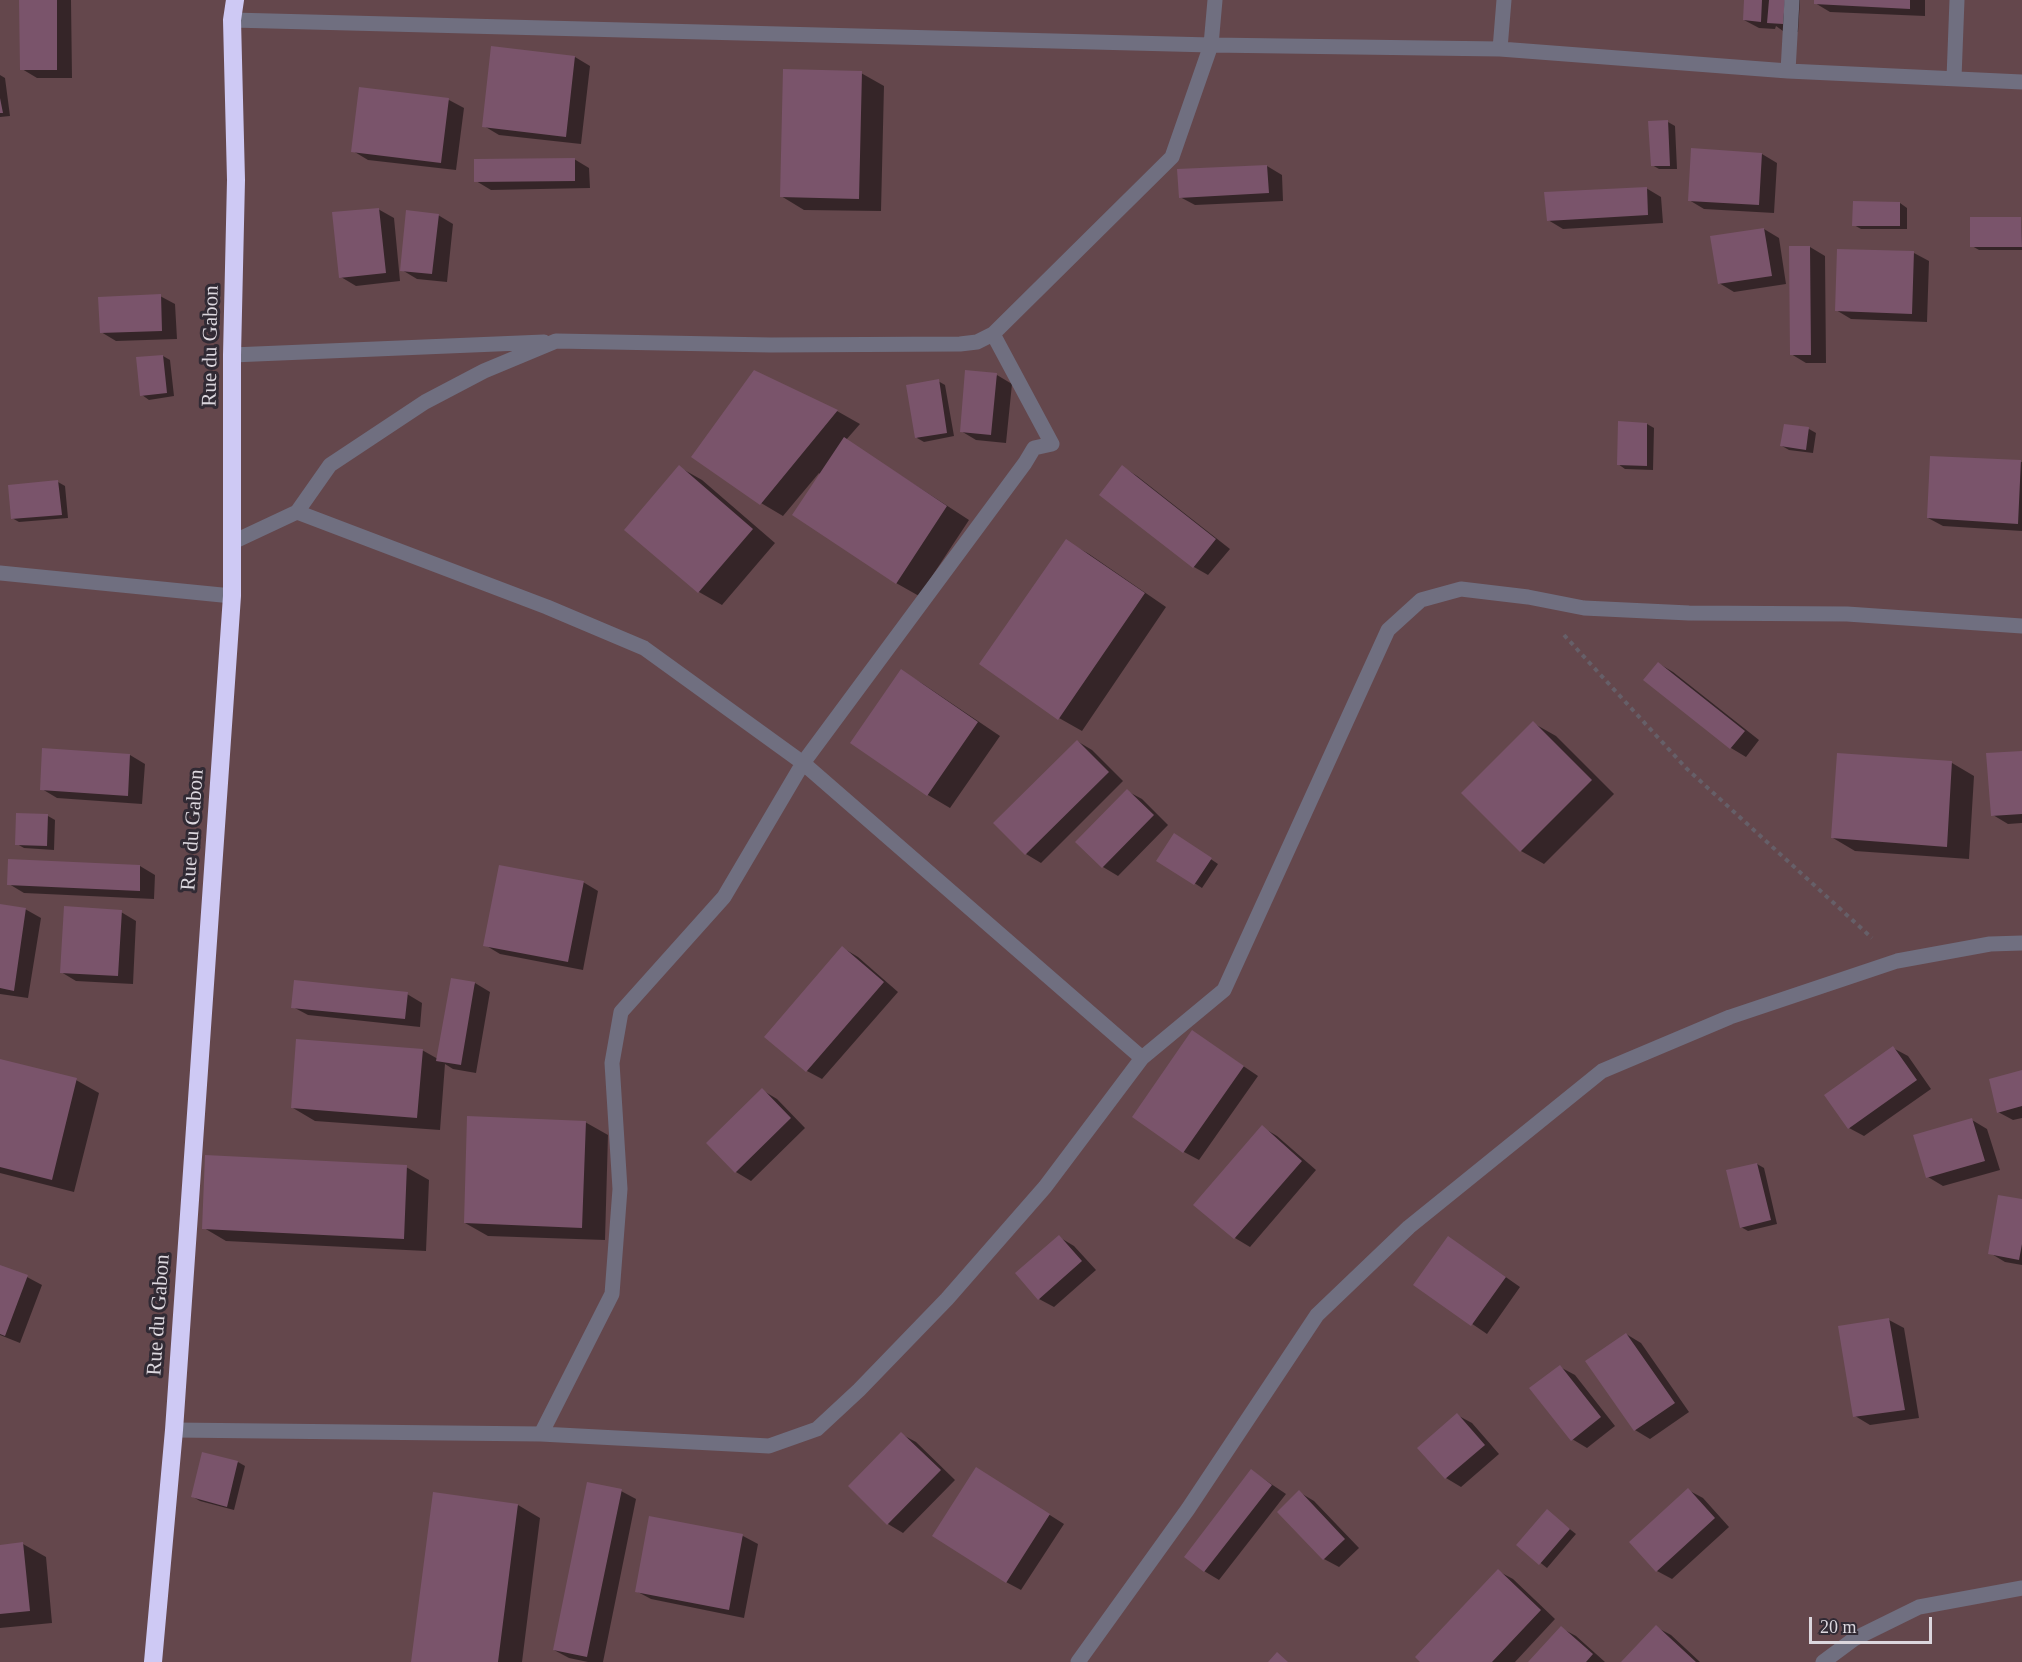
<!DOCTYPE html>
<style>
body{margin:0}
#map{position:relative;width:2022px;height:1662px;overflow:hidden;background:#312a34;font-family:"Times New Roman",serif}
canvas{display:block}
.scale{position:absolute;left:1809px;top:1617px;width:123px;height:27px;box-sizing:border-box;border:3px solid #dcd7de;border-top:0;padding-left:8px;font-size:18px;line-height:21px;white-space:nowrap;color:#dcd7de;-webkit-text-stroke:4px #312a34;paint-order:stroke}
</style>
<div id="map">
<canvas width="2022" height="1662"></canvas>
<div class="scale">20 m</div>
</div>
<script>
const g = document.querySelector('canvas').getContext('2d');
g.lineJoin = 'round';
function fill(path, color) { g.fillStyle = color; g.fill(path, 'evenodd'); }
const toPath = rows => new Path2D(rows.map(r => 'M' + r).join(''));
function strokePath(path, color, width, dash) { g.strokeStyle = color; g.lineWidth = width; g.lineCap = dash ? 'butt' : 'round'; g.setLineDash(dash || []); g.stroke(path); }
function write(font, color, halo, rows, align = 'center') {
  g.font = font + ' "Times New Roman",serif'; g.lineWidth = 6; g.setLineDash([]); g.textBaseline = 'middle'; g.strokeStyle = halo; g.fillStyle = color; for (const [text, x, y, turn = 0] of rows) {
    g.save(); g.translate(x, y); g.rotate((+turn || 0) * Math.PI / 180); g.textAlign = isNaN(turn) ? turn : align; if (halo) g.strokeText(text, 0, 0); g.fillText(text, 0, 0); g.restore();
  }
}
fill(toPath([
 [0,0,2022,0,2022,1662,0,1662]
]), '#64474c');
fill(toPath([
 [21,0,71,0,72,78,37,78,22,69],
 [1745,0,1800,0,1798,32,1783,31,1776,26,1775,29,1759,28,1744,20],
 [1816,0,1925,0,1925,16,1830,12,1815,3],
 [575,57,590,66,581,144,499,135,484,126],
 [861,73,884,86,881,211,804,210,781,196],
 [0,75,5,78,10,116,0,117],
 [449,100,464,108,456,170,368,160,353,151],
 [1668,122,1675,126,1677,169,1659,169,1652,165],
 [1762,154,1777,163,1774,213,1704,209,1689,200],
 [574,159,589,168,590,188,491,190,476,181],
 [1267,166,1282,175,1283,201,1195,205,1180,197],
 [1646,188,1661,197,1663,223,1563,229,1548,220],
 [1900,203,1907,208,1907,229,1861,229,1854,225],
 [378,209,394,218,400,281,356,286,341,277],
 [438,215,453,224,447,282,417,279,402,270],
 [2021,219,2022,250,1979,250,1972,246],
 [1764,229,1779,238,1786,284,1734,292,1719,283],
 [1810,247,1825,256,1826,363,1806,363,1791,354],
 [1914,253,1929,261,1927,322,1851,319,1836,310],
 [160,296,175,304,177,339,116,341,101,332],
 [163,356,170,360,174,396,149,400,142,395],
 [754,372,837,411,860,424,846,440,969,520,919,596,896,583,819,473,783,516,761,503],
 [997,375,1012,384,1006,443,976,440,961,431],
 [938,381,945,385,954,436,924,442,917,438],
 [1619,423,1647,424,1654,428,1653,470,1625,469,1618,464],
 [1809,429,1816,433,1813,453,1789,450,1782,446],
 [1931,457,2022,462,2022,531,1943,526,1928,518],
 [679,467,702,480,775,543,722,605,699,592,626,529],
 [1123,467,1137,476,1230,549,1208,575,1194,567],
 [58,482,65,486,68,518,19,522,12,518],
 [1066,541,1089,554,1166,607,1082,731,1059,718],
 [1658,663,1673,672,1759,740,1746,757,1731,748,1645,680],
 [901,671,923,684,1000,736,950,808,928,795],
 [1533,723,1556,736,1614,794,1544,864,1521,851,1463,793],
 [1077,741,1092,750,1123,781,1041,863,1026,854],
 [2022,752,2022,823,2008,824,1993,815],
 [130,755,145,764,142,804,57,798,42,789],
 [1952,763,1974,776,1969,859,1855,851,1833,838],
 [1127,791,1142,799,1168,825,1118,876,1103,867,1077,842],
 [17,814,48,816,55,820,54,850,24,848,17,844],
 [1181,839,1218,864,1202,888,1159,860],
 [140,866,155,875,154,899,24,893,9,884],
 [583,882,598,891,583,970,500,954,485,945],
 [0,906,25,909,41,918,28,998,0,994],
 [121,912,136,921,133,984,76,981,61,972],
 [843,948,858,957,898,992,822,1079,807,1071],
 [475,983,490,992,476,1073,453,1069,445,1064,440,1130,315,1121,293,1108,422,1050,438,1059],
 [407,994,422,1003,420,1027,308,1015,293,1007],
 [1193,1032,1258,1076,1199,1160,1184,1152],
 [1893,1048,1908,1056,1931,1089,1864,1136,1849,1128],
 [0,1061,76,1080,99,1093,74,1192,0,1173],
 [2022,1072,2022,1118,2013,1120,1998,1112],
 [762,1090,777,1099,805,1128,751,1181,736,1172,708,1143],
 [1972,1120,1987,1129,2000,1170,1943,1186,1928,1177],
 [585,1122,608,1135,605,1240,488,1236,465,1223],
 [1262,1127,1277,1136,1316,1170,1250,1247,1235,1238],
 [1757,1164,1764,1168,1777,1224,1748,1231,1741,1227],
 [406,1167,429,1180,426,1251,226,1241,204,1228],
 [2022,1201,2022,1265,2005,1262,1990,1253],
 [1059,1237,1074,1246,1096,1270,1054,1307,1039,1299],
 [1463,1247,1520,1287,1487,1334,1415,1285],
 [0,1267,27,1277,42,1285,20,1343,0,1335],
 [1889,1320,1904,1328,1919,1418,1870,1425,1855,1416],
 [1626,1334,1641,1343,1689,1412,1650,1439,1635,1430],
 [1560,1367,1575,1375,1615,1426,1587,1448,1572,1439],
 [1457,1415,1472,1423,1499,1454,1461,1487,1446,1478],
 [901,1434,916,1442,955,1480,903,1533,888,1524,850,1486],
 [238,1462,245,1466,234,1510,200,1501,193,1497],
 [1252,1471,1286,1494,1219,1580,1204,1571],
 [991,1478,1064,1524,1021,1590,1006,1582],
 [1688,1490,1703,1498,1729,1527,1672,1579,1657,1571],
 [621,1491,636,1499,603,1662,588,1662,569,1658,554,1650],
 [1299,1492,1314,1501,1359,1548,1339,1567,1324,1559],
 [518,1505,540,1518,522,1662,412,1662],
 [1547,1511,1576,1534,1547,1568,1518,1545],
 [743,1536,758,1544,744,1618,651,1599,636,1591],
 [23,1544,46,1557,52,1623,0,1628,0,1546],
 [1498,1571,1513,1579,1555,1619,1515,1662,1422,1662],
 [1656,1627,1671,1635,1700,1662,1623,1662],
 [1561,1628,1576,1636,1605,1662,1530,1662]
]), '#0007');
fill(toPath([
 [19,0,57,0,57,70,20,70],
 [1744,0,1762,0,1761,22,1743,20],
 [1769,0,1785,0,1783,24,1767,23],
 [1814,0,1910,0,1910,9,1814,4],
 [491,46,575,56,566,137,482,127],
 [783,69,862,71,859,199,780,197],
 [359,87,449,98,441,163,351,152],
 [0,98,3,113,0,113],
 [1668,120,1670,166,1651,166,1648,121],
 [1691,148,1762,153,1759,205,1688,201],
 [575,158,575,181,474,182,474,159],
 [1267,165,1269,193,1179,198,1177,169],
 [1647,187,1648,215,1547,221,1544,192],
 [1853,201,1900,202,1900,226,1852,226],
 [379,208,386,273,339,278,332,212],
 [406,210,439,214,432,274,400,271],
 [1970,217,2021,217,2022,247,1970,247],
 [1764,228,1772,276,1718,284,1710,236],
 [1789,246,1810,246,1811,355,1790,355],
 [1837,249,1914,251,1912,314,1835,311],
 [161,294,162,331,100,333,98,297],
 [163,355,167,393,140,396,136,357],
 [754,370,838,410,760,505,691,457],
 [965,370,997,373,991,435,960,432],
 [939,379,947,433,915,438,906,385],
 [1618,421,1647,423,1647,466,1617,465],
 [1784,424,1809,427,1806,450,1780,446],
 [844,437,947,506,896,584,792,515],
 [1930,456,2021,460,2018,524,1927,518],
 [679,465,753,529,698,593,624,530],
 [1122,465,1216,539,1193,568,1099,495],
 [58,480,62,515,11,519,8,485],
 [1066,539,1145,593,1058,720,979,664],
 [1658,662,1745,731,1730,749,1643,680],
 [901,669,978,722,927,796,850,743],
 [1533,721,1592,780,1520,852,1461,793],
 [1077,740,1109,772,1025,855,993,823],
 [42,748,130,754,128,796,40,790],
 [2022,751,2022,814,1991,816,1986,753],
 [1837,753,1952,761,1947,847,1831,838],
 [1127,789,1154,815,1102,868,1075,842],
 [16,813,48,814,47,846,15,845],
 [1174,833,1212,858,1194,885,1156,861],
 [8,859,140,865,140,891,7,885],
 [499,865,584,881,568,962,483,946],
 [0,904,26,908,14,991,0,988],
 [64,906,122,910,118,976,60,973],
 [842,946,884,982,806,1072,764,1037],
 [451,978,475,982,461,1065,436,1061],
 [294,980,408,992,405,1019,291,1008],
 [1192,1030,1244,1066,1183,1153,1132,1117],
 [296,1039,423,1049,417,1118,291,1108],
 [1893,1046,1917,1080,1848,1129,1824,1095],
 [0,1059,77,1078,52,1180,0,1167],
 [2022,1070,2022,1106,1997,1113,1989,1079],
 [762,1088,791,1118,735,1173,706,1143],
 [467,1116,586,1121,582,1228,464,1223],
 [1972,1118,1985,1161,1926,1178,1913,1135],
 [1262,1125,1302,1161,1234,1239,1193,1205],
 [205,1155,407,1165,404,1239,202,1229],
 [1757,1163,1771,1220,1740,1228,1726,1170],
 [1998,1195,2022,1199,2022,1244,2019,1260,1988,1254],
 [1059,1235,1082,1261,1038,1300,1015,1273],
 [1448,1236,1506,1277,1471,1326,1413,1285],
 [0,1265,28,1275,5,1336,0,1334],
 [1889,1318,1905,1410,1853,1417,1838,1326],
 [1626,1333,1675,1403,1634,1431,1585,1361],
 [1560,1365,1601,1417,1571,1441,1529,1388],
 [1457,1413,1485,1445,1445,1479,1417,1448],
 [901,1432,941,1470,887,1525,848,1486],
 [202,1452,238,1461,227,1507,191,1497],
 [976,1467,1050,1514,1006,1583,932,1536],
 [1251,1469,1272,1485,1204,1572,1184,1557],
 [587,1482,622,1489,587,1657,553,1650],
 [1688,1488,1715,1518,1656,1572,1629,1542],
 [1299,1490,1345,1539,1323,1560,1277,1512],
 [433,1492,518,1504,498,1662,411,1662],
 [1547,1509,1570,1529,1539,1565,1516,1545],
 [649,1516,743,1534,729,1610,635,1592],
 [23,1542,30,1611,0,1614,0,1545],
 [1498,1569,1541,1610,1492,1662,1420,1662,1415,1657],
 [1656,1625,1696,1662,1621,1662],
 [1561,1626,1593,1654,1586,1662,1528,1662],
 [1277,1652,1288,1662,1268,1662]
]), '#7a546b');
strokePath(toPath([
 [1564,635,1686,768,1872,938]
]), '#665f68', 4, [4.5, 4.5]);
strokePath(toPath([
 [232,20,1211,45,1500,49,1788,71,2022,82],
 [1500,49,1504,0],
 [1788,71,1792,0],
 [1954,78,1957,0],
 [232,355,544,342],
 [297,512,547,607,644,648,803,763,1142,1058],
 [233,542,297,512,330,465,425,402,484,371,556,341,771,345,960,344,977,342,993,334,1172,157,1211,45,1215,0],
 [0,573,232,596],
 [174,1430,541,1434,612,1294,620,1189,612,1063,621,1012,724,897,803,763,1025,463,1034,448,1052,444,993,334],
 [541,1434,769,1446,817,1429,859,1390,947,1299,1045,1187,1142,1058,1224,990,1388,630,1421,600,1461,589,1528,597,1584,608,1689,613,1847,614,2022,626],
 [1078,1662,1188,1509,1317,1315,1409,1227,1602,1071,1730,1017,1897,961,1990,944,2022,943],
 [1823,1662,1854,1639,1919,1607,2022,1588]
]), '#706f80', 15);
strokePath(toPath([
 [153,1662,174,1430,232,596,232,355,236,180,232,20,235,0]
]), '#cec9f4', 18);
write('21px', '#dcd7de', '#312a34', [
 ["Rue du Gabon",211,346,-89],
 ["Rue du Gabon",193,830,-86],
 ["Rue du Gabon",159,1315,-86]
]);
</script>
